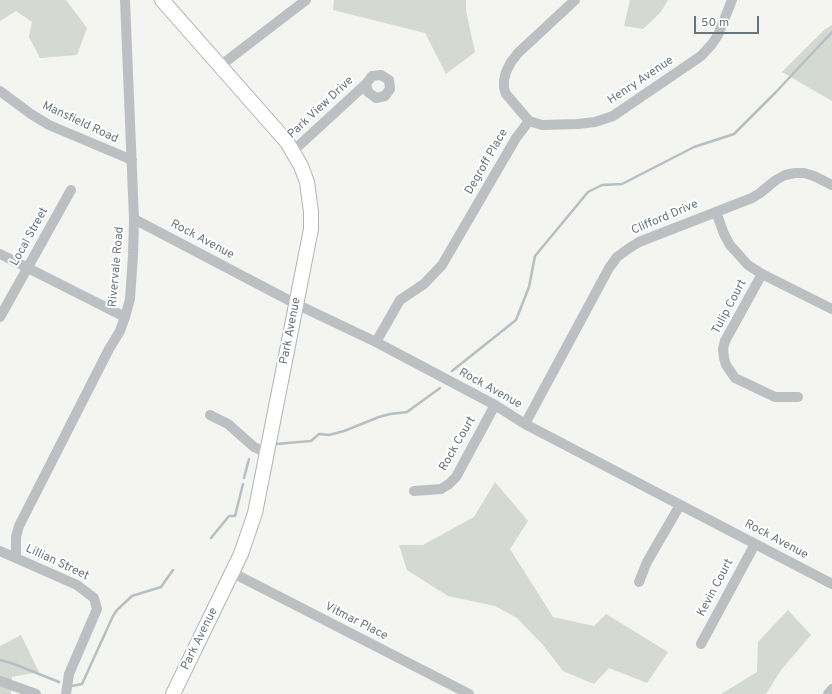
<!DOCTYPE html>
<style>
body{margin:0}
#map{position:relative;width:832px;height:694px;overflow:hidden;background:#f4f4f1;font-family:Overpass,sans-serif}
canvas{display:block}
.scale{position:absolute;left:694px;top:16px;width:65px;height:18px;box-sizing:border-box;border:2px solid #67757f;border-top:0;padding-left:5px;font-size:12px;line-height:14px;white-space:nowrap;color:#67757f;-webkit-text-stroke:3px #fff;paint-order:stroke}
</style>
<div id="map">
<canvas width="832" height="694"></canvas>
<div class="scale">50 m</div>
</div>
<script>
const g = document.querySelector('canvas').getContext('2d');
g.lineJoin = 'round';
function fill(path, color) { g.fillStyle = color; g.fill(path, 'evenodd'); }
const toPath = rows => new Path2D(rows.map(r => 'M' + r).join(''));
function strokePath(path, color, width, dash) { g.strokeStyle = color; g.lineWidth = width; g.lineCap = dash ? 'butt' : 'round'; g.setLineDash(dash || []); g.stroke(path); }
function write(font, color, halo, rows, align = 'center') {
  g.font = font + ' Overpass,sans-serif'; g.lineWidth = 4; g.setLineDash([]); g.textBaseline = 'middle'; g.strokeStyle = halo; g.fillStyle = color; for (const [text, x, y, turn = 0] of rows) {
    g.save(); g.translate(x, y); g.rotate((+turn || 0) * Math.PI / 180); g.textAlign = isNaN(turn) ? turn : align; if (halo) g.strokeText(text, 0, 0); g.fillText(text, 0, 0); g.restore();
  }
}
fill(toPath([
 [0,0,66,0,87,28,77,55,40,58,29,37,32,22,16,11,0,21],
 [334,0,466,0,466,11,475,52,446,74,425,33,333,10],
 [630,0,668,0,660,13,643,29,624,26],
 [832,25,832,101,782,72,824,30],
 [495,482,528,521,510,549,553,617,594,626,606,614,668,652,647,683,609,668,594,684,563,671,543,645,517,618,495,606,448,596,407,570,399,545,423,545,474,517],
 [788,610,811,635,781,670,766,694,721,694,757,672,758,642],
 [21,635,39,672,12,677,11,694,0,694,0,646]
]), '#d4d9d1');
strokePath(toPath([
 [452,371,516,320,529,287,535,256,588,192,602,185,622,184,694,147,734,134,776,92,832,32],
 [276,444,311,441,319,434,329,435,344,431,379,417,390,414,407,412,440,388],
 [244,478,249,459],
 [211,538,229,516,235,516,243,484],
 [0,660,14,664,59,682],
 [72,686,82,684,113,616,117,610,132,596,161,587,173,570]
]), '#b4c0c3', 2.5);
const secondary = toPath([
 [162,0,287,142,301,166,307,182,311,212,311,229,255,513,241,554,173,694]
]);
strokePath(secondary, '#afb4b7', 16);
strokePath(toPath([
 [220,66,306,0],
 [381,75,389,80,390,89,385,96,376,98,368,92,366,84,372,76,381,75],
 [0,91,31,114,49,125,132,160],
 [529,121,542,125,578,124,595,122,613,116,701,56,712,44,718,35,732,0],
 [529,121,506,94,504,88,504,80,506,72,511,62,518,53,575,0],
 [293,151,366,84],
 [716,212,724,234,730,245,748,265,762,274,832,309],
 [134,219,296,304,376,342,495,405,525,424,832,584],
 [0,254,125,317],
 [762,274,725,341,723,349,724,358,726,365,735,378,775,397,798,397],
 [0,317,71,190],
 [376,342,400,300,424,284,442,265,516,138,529,121],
 [210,415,228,424,254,447,267,453],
 [525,424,609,268,617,257,628,249,639,242,752,198,760,193,776,180,785,175,795,173,804,173,814,176,832,185],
 [414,491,441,489,449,484,456,477,495,405],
 [0,551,77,585,94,598,97,609,69,674,66,694],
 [16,558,16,537,19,526,109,349,120,331,125,317,130,299,133,255,134,219,125,0],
 [233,573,469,694],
 [639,582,647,562,680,505],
 [701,644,755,544],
 [0,681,36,694],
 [828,694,832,689]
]), '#bcc0c3', 10);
strokePath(secondary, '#fff', 14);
write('12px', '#67757f', '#fff', [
 ["Henry Avenue",641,81,-34],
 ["Park View Drive",321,108,-43],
 ["Mansfield Road",80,123,25],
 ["Degroff Place",487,162,-60],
 ["Clifford Drive",665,218,-23],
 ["Local Street",30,237,-61],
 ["Rock Avenue",202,240,28],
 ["Rivervale Road",117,267,-85],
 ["Tulip Court",730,307,-62],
 ["Park Avenue",291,331,-79],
 ["Rock Avenue",490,389,29],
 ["Rock Court",458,444,-60],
 ["Rock Avenue",776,540,28],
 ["Lillian Street",57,563,25],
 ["Kevin Court",716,588,-62],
 ["Vitmar Place",356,622,27],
 ["Park Avenue",200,639,-64]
]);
</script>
